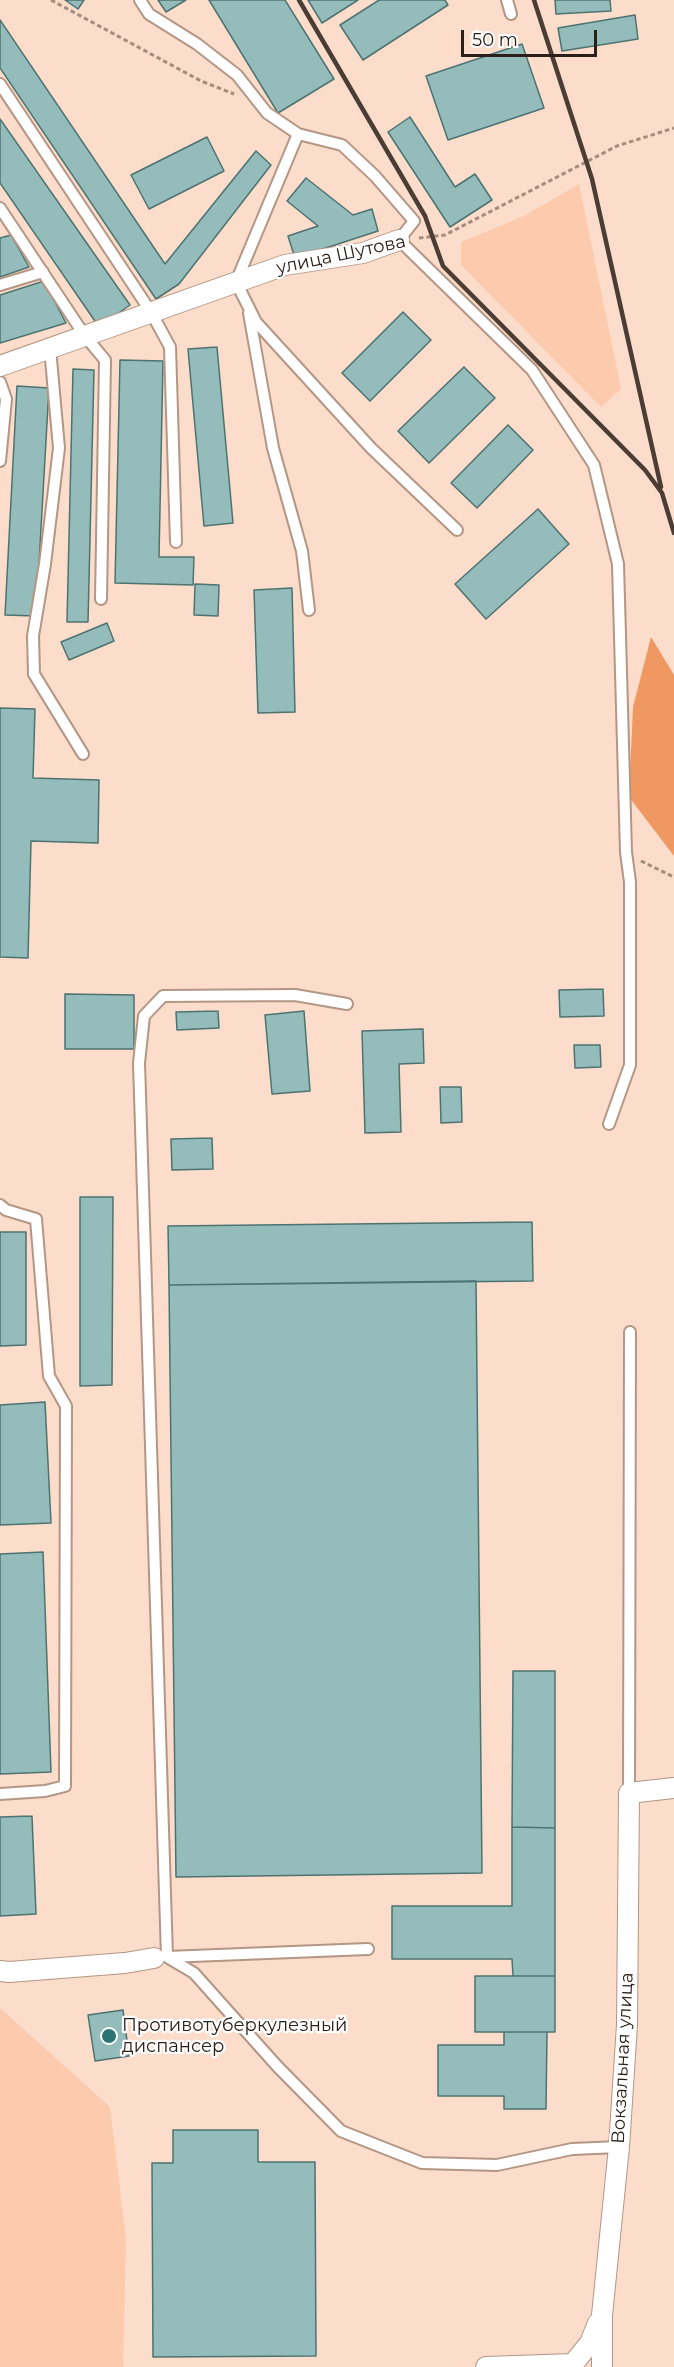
<!DOCTYPE html>
<meta charset="utf-8">
<style>
body{margin:0}
#map{position:relative;width:674px;height:2367px;overflow:hidden;background:#fcdcca;font-family:Montserrat,sans-serif}
canvas{display:block}
.scale{position:absolute;left:461px;top:30px;width:136px;height:27px;box-sizing:border-box;border:3px solid #2b2019;border-top:0;padding-left:8px;font-size:18px;line-height:21px;white-space:nowrap;color:#2b2019;-webkit-text-stroke:4px #fff;paint-order:stroke}
</style>
<div id="map">
<canvas width="674" height="2367"></canvas>
<div class="scale">50 m</div>
</div>
<script>
const g = document.querySelector('canvas').getContext('2d');
g.lineJoin = 'round';
function fill(path, color) { g.fillStyle = color; g.fill(path, 'evenodd'); }
const toPath = rows => new Path2D(rows.map(r => 'M' + r).join(''));
function strokePath(path, color, width, dash) { g.strokeStyle = color; g.lineWidth = width; g.lineCap = dash ? 'butt' : 'round'; g.setLineDash(dash || []); g.stroke(path); }
function write(font, color, halo, rows, align = 'center') {
  g.font = font + ' Montserrat,sans-serif'; g.lineWidth = 4.5; g.setLineDash([]); g.textBaseline = 'middle'; g.strokeStyle = halo; g.fillStyle = color; for (const [text, x, y, turn = 0] of rows) {
    g.save(); g.translate(x, y); g.rotate((+turn || 0) * Math.PI / 180); g.textAlign = isNaN(turn) ? turn : align; if (halo) g.strokeText(text, 0, 0); g.fillText(text, 0, 0); g.restore();
  }
}
fill(toPath([
 [579,184,621,389,601,407,461,265,461,242,524,216],
 [0,2008,110,2107,126,2239,123,2367,0,2367]
]), '#fccaad');
fill(toPath([
 [651,637,674,675,674,856,629,797,633,707]
]), '#f09862');
const building = toPath([
 [65,0,84,0,78,9,65,0],
 [158,0,186,0,166,12,158,0],
 [209,0,285,0,334,79,278,113,209,0],
 [308,0,358,0,322,23,308,0],
 [379,0,445,0,448,5,363,60,340,25,379,0],
 [555,0,610,0,611,11,556,14,555,0],
 [635,15,638,39,562,51,558,28,635,15],
 [0,20,165,264,256,151,271,165,179,284,156,299,0,68,0,20],
 [522,44,544,108,448,140,426,76,522,44],
 [410,117,455,187,475,174,492,200,450,227,388,132,410,117],
 [0,119,130,305,99,327,0,183,0,119],
 [207,137,224,171,149,209,131,175,207,137],
 [306,178,353,215,372,209,378,231,295,258,288,236,318,226,287,201,306,178],
 [11,235,29,267,0,277,0,238,11,235],
 [44,281,66,323,0,343,0,295,44,281],
 [403,312,431,340,370,401,342,373,403,312],
 [217,347,233,523,204,526,188,349,217,347],
 [120,360,163,361,159,557,194,557,193,585,115,583,120,360],
 [464,367,495,398,429,463,398,431,464,367],
 [73,369,94,370,88,622,67,622,73,369],
 [17,386,49,388,36,616,5,615,17,386],
 [508,425,533,450,477,508,451,483,508,425],
 [538,509,569,544,486,619,455,584,538,509],
 [195,584,219,585,218,616,194,615,195,584],
 [292,588,295,712,258,713,254,590,292,588],
 [107,623,114,641,69,660,61,642,107,623],
 [0,708,35,709,33,778,99,780,98,843,31,841,28,958,0,957,0,708],
 [603,989,604,1016,560,1017,559,990,603,989],
 [65,994,134,995,134,1049,65,1049,65,994],
 [218,1011,219,1028,177,1030,176,1012,218,1011],
 [304,1011,310,1091,272,1094,265,1015,304,1011],
 [423,1029,424,1063,399,1064,401,1132,365,1133,362,1031,423,1029],
 [574,1045,600,1045,601,1067,575,1068,574,1045],
 [440,1087,461,1087,462,1122,441,1123,440,1087],
 [212,1138,213,1169,172,1170,171,1139,212,1138],
 [80,1197,113,1197,112,1385,80,1386,80,1197],
 [532,1222,533,1281,169,1285,168,1226,532,1222],
 [0,1232,26,1232,26,1345,0,1346,0,1232],
 [476,1281,482,1873,176,1877,169,1285,476,1281],
 [45,1402,51,1523,0,1525,0,1405,45,1402],
 [43,1552,51,1772,0,1774,0,1554,43,1552],
 [513,1671,555,1671,555,1828,512,1827,513,1671],
 [32,1816,36,1914,0,1916,0,1817,32,1816],
 [512,1827,555,1828,555,1976,513,1976,512,1959,392,1959,392,1906,512,1906,512,1827],
 [475,1976,555,1976,555,2032,475,2032,475,1976],
 [123,2010,129,2056,95,2061,88,2015,123,2010],
 [504,2032,547,2032,546,2109,504,2109,504,2096,438,2096,438,2045,504,2045,504,2032],
 [173,2130,258,2130,258,2162,315,2162,316,2356,153,2357,152,2163,173,2163,173,2130]
]);
fill(building, '#94bcba');
strokePath(building, '#4d7371', 1.5);
const lane = toPath([
 [140,0,149,14,197,44,237,75,267,113,298,134,342,145,375,176,414,221,399,240,532,370,594,465,618,564,626,852,630,882,630,1065,609,1124],
 [507,0,511,14],
 [0,84,151,312,170,347,176,542],
 [298,134,236,282,256,322,371,448,457,530],
 [0,208,85,336,105,360,101,599],
 [0,285,43,272],
 [249,313,273,448,302,551,309,610],
 [50,348,59,448,45,564,33,636,34,674,83,754],
 [0,382,6,399,0,461],
 [347,1004,295,995,163,996,144,1016,139,1063,167,1957,368,1949],
 [0,1205,6,1210,36,1219,49,1376,66,1406,65,1786,45,1791,0,1794],
 [629,1793,630,1332],
 [167,1957,194,1973,277,2066,341,2131,422,2163,497,2165,572,2149,619,2147]
]);
const street = toPath([
 [0,366,285,265,363,253,399,240],
 [0,1971,9,1972,125,1963,154,1958],
 [486,2367,573,2364,590,2343,598,2323],
 [602,2367,602,2315,619,2147,627,2025,629,1793,674,1788]
]);
strokePath(lane, '#b49685', 14);
strokePath(street, '#b49685', 22);
strokePath(toPath([
 [51,0,201,81,234,94],
 [419,238,445,235,617,146,674,128],
 [641,861,674,877]
]), '#a48d7f', 3, [4.5, 3]);
strokePath(lane, '#fff', 10);
strokePath(street, '#fff', 20);
strokePath(toPath([
 [299,0,425,216,443,266,645,470,662,493,674,533],
 [534,0,592,179,661,487]
]), '#4b3d34', 4.5);
for (const [x, y, r, color] of [
 [109,2036,8,"#2a7471"]
]) { const dot = new Path2D(); dot.arc(x, y, r, 0, 2 * Math.PI); g.fillStyle = color; g.fill(dot); strokePath(dot, '#fff', 2); }
write('18px', '#2b2019', '#fff', [
 ["улица Шутова",341,255,-12],
 ["Вокзальная улица",623,2058,-87]
]);
write('18px', '#2b2019', '#fff', [
 ["Противотуберкулезный",122,2026],
 ["диспансер",122,2047]
], 'left');
</script>
